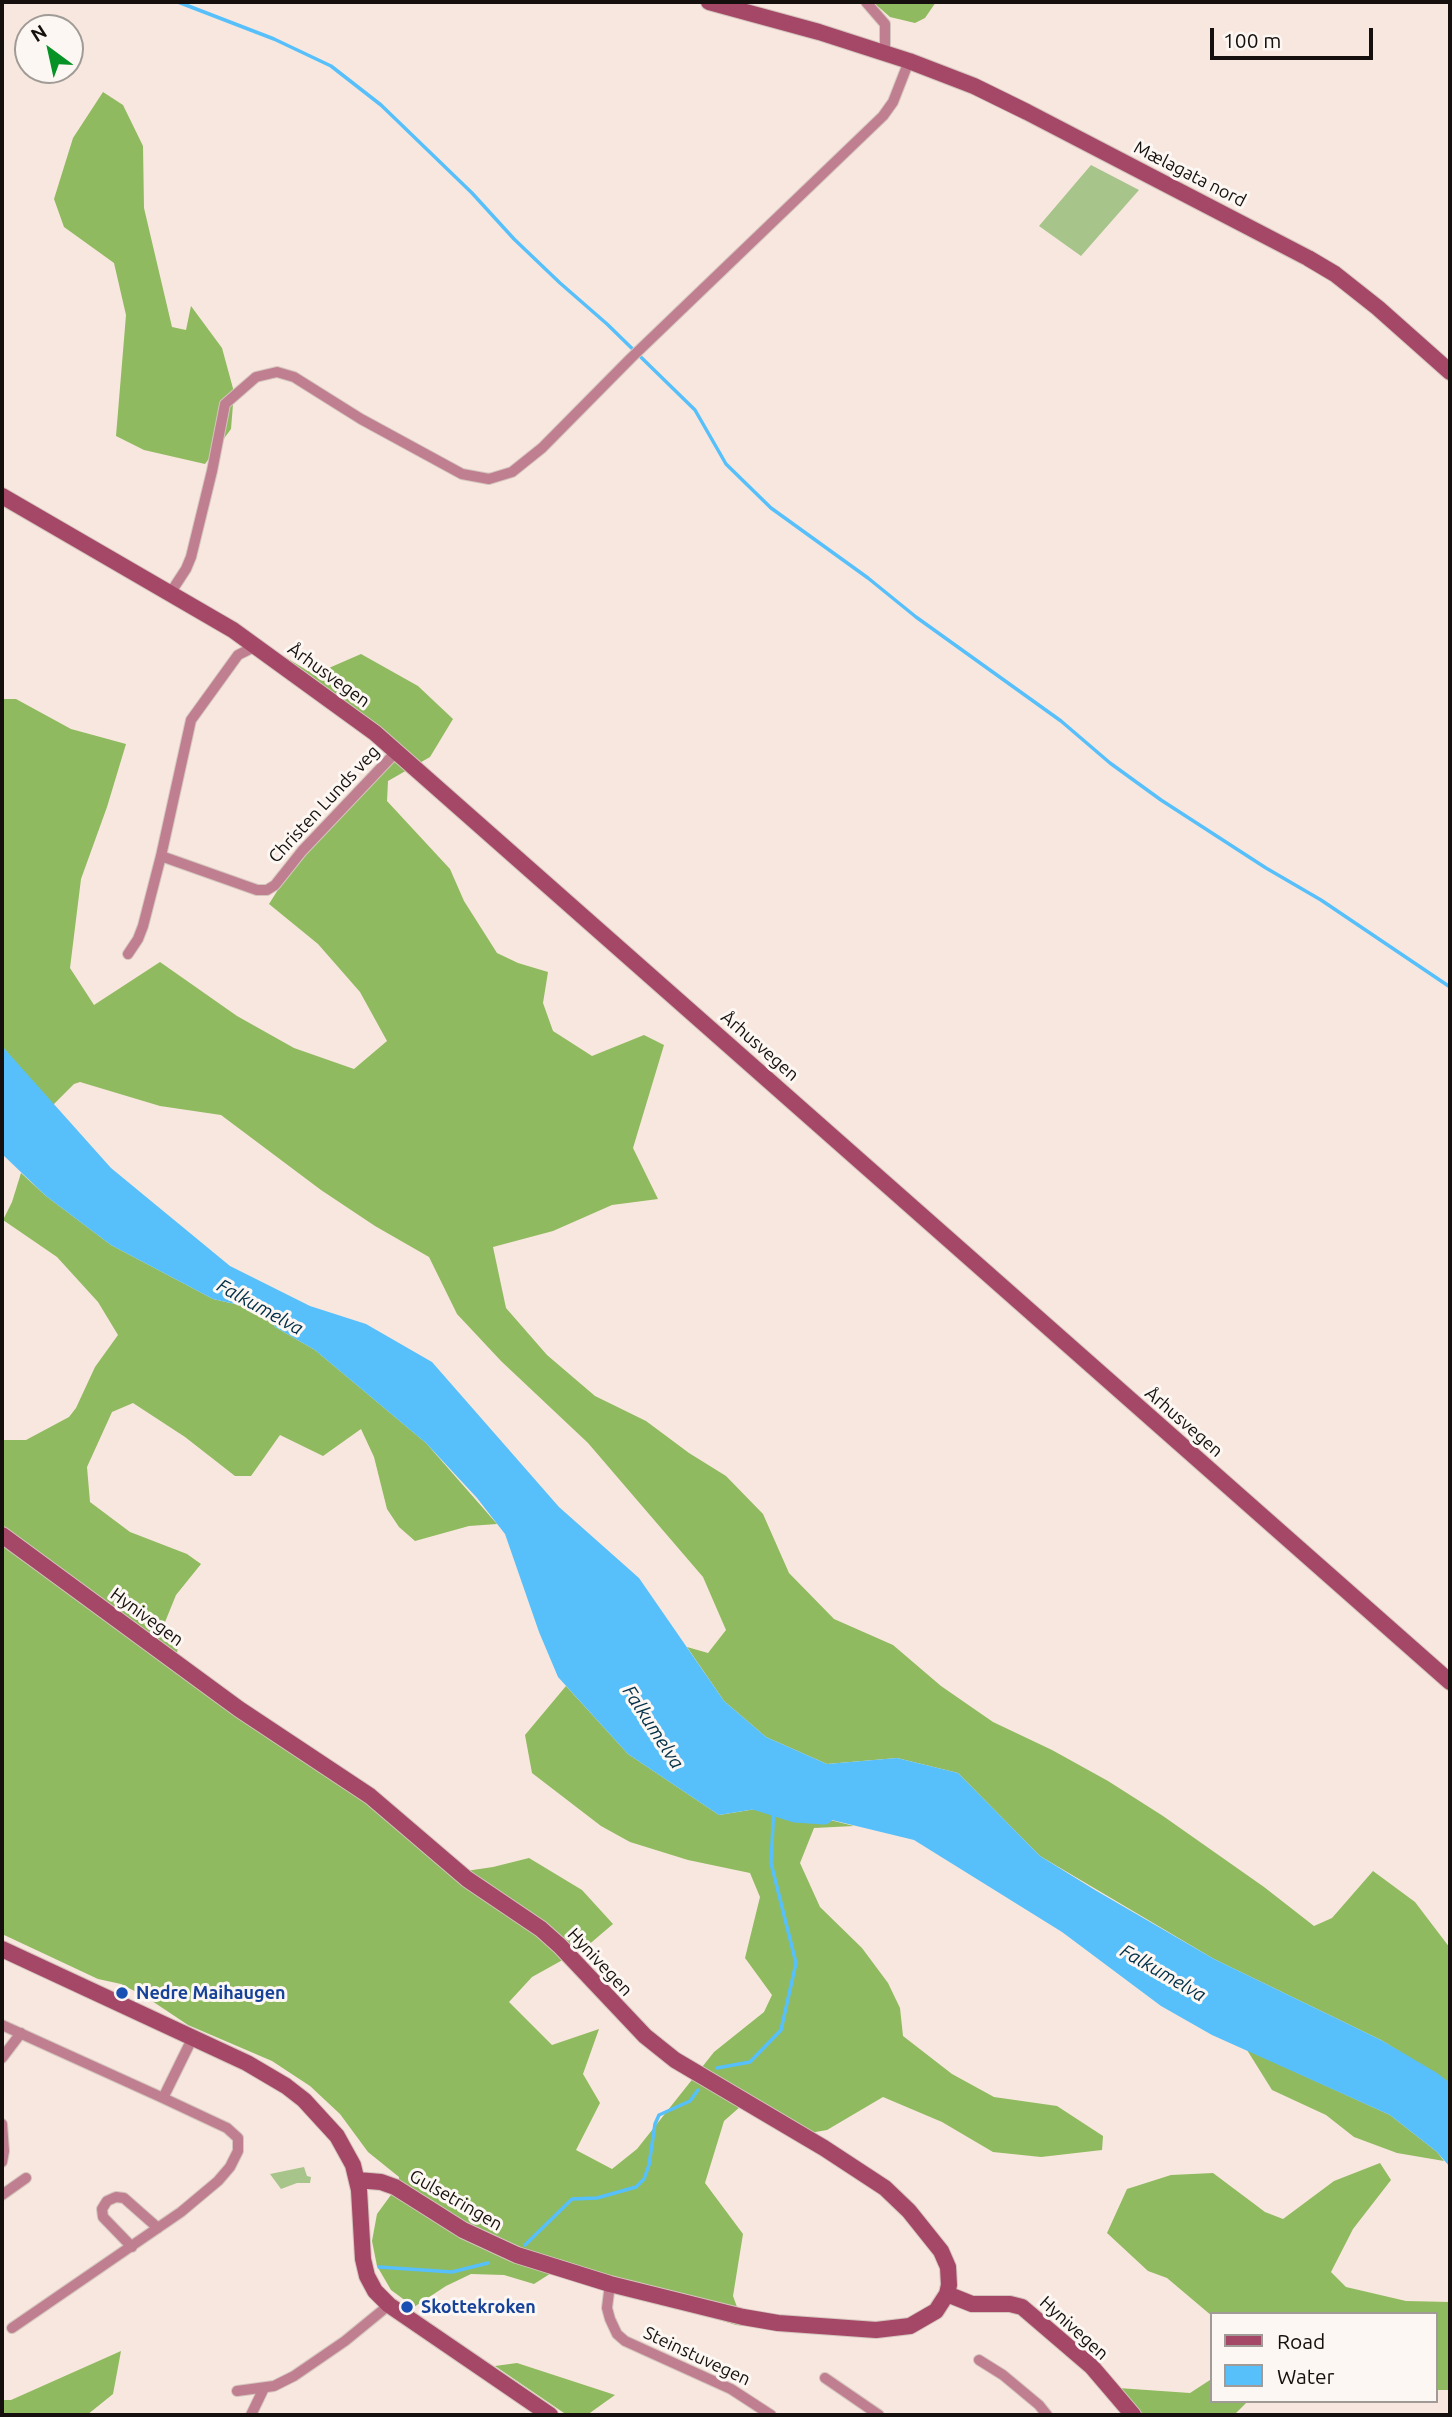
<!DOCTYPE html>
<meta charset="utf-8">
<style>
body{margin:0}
#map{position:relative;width:1452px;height:2417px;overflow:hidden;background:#f8e7de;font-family:Ubuntu,sans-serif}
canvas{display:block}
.frame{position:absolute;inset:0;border:4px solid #15100d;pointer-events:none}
.legend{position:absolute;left:1210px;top:2312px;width:228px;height:91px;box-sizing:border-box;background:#fdf7f3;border:2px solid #a09b97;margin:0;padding:9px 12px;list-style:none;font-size:21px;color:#15100d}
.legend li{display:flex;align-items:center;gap:14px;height:35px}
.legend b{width:35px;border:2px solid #a09b97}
.north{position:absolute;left:14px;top:14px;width:70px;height:70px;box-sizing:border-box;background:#fdf7f3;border:2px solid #a09b97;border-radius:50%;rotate:327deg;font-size:19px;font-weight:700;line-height:28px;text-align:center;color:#15100d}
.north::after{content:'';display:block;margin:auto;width:24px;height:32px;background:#079225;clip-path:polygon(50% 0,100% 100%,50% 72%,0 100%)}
.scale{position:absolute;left:1210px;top:28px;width:163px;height:32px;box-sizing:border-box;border:4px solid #15100d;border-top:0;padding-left:9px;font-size:21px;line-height:24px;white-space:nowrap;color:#15100d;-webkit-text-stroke:5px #fdf7f3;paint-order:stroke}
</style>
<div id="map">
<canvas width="1452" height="2417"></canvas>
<div class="frame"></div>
<ul class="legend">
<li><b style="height:9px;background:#a54767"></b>Road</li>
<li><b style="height:19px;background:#57c0fb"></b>Water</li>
</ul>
<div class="north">N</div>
<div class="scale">100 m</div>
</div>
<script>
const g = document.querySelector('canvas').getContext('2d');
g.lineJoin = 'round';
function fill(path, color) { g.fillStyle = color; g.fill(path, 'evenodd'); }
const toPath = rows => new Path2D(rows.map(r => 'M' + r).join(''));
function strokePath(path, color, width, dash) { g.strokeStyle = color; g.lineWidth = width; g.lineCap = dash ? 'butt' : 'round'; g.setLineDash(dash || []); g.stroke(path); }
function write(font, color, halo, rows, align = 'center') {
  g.font = font + ' Ubuntu,sans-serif'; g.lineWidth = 6; g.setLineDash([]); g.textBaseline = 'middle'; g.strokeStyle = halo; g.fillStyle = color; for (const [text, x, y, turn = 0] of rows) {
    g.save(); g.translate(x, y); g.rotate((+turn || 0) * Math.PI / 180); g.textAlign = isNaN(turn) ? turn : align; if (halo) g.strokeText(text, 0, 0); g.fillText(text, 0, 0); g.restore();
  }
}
fill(toPath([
 [1091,165,1139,190,1081,256,1039,226],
 [304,2167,307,2176,311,2177,310,2183,297,2183,281,2189,270,2174]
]), '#a7c48b');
fill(toPath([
 [873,2,936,2,925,18,915,23,890,17],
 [103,92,123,105,143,146,144,208,172,327,186,330,191,306,222,348,234,392,231,429,205,464,144,450,116,436,126,315,114,263,64,227,54,199,73,138],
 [149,575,318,677,322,671,361,654,418,686,453,719,430,757,388,781,387,801,450,869,464,901,497,953,518,963,548,972,543,1003,553,1031,592,1056,644,1035,664,1045,633,1148,658,1199,612,1205,553,1231,493,1247,506,1308,547,1355,595,1396,646,1421,689,1453,726,1476,763,1514,789,1573,834,1619,893,1645,941,1686,993,1722,1052,1750,1108,1781,1163,1816,1264,1887,1314,1926,1332,1918,1373,1871,1415,1902,1450,1948,1450,2083,1381,2040,1214,1959,1040,1856,958,1773,897,1758,827,1764,766,1737,724,1701,687,1647,708,1653,726,1630,703,1577,588,1443,501,1361,457,1314,429,1257,375,1226,321,1190,221,1115,160,1106,80,1082,74,1084,53,1105,27,1077,2,1046,2,699,16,699,71,729,126,744,107,807,81,879,70,968,94,1005,160,962,237,1016,294,1048,354,1069,387,1041,360,992,318,944,269,904,298,858,397,757],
 [21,1173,46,1196,111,1245,213,1299,265,1311,275,1327,315,1350,426,1443,497,1524,469,1526,415,1541,399,1527,387,1509,374,1457,361,1429,323,1456,280,1435,251,1476,235,1476,185,1437,133,1403,112,1412,87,1467,90,1502,130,1532,187,1554,201,1564,176,1595,161,1632,178,1646,177,1653,225,1695,274,1730,309,1746,368,1790,466,1871,493,1867,529,1858,582,1890,613,1924,586,1947,532,1977,509,2002,552,2045,599,2029,583,2074,600,2103,576,2150,612,2169,637,2149,714,2052,764,2012,772,1995,745,1958,760,1897,750,1873,688,1860,630,1842,601,1826,532,1773,525,1735,566,1686,628,1754,719,1815,774,1806,854,1826,814,1828,800,1863,820,1907,862,1948,888,1983,900,2008,903,2036,952,2074,994,2097,1057,2106,1103,2136,1102,2150,1041,2157,993,2152,942,2122,883,2097,827,2130,798,2135,741,2106,724,2121,705,2183,743,2234,733,2296,744,2326,736,2325,556,2270,534,2284,504,2275,471,2274,446,2286,414,2307,391,2290,377,2266,372,2241,377,2214,399,2184,399,2177,368,2152,340,2114,310,2086,272,2061,188,2025,146,1997,121,1984,98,1979,2,1934,2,1440,26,1440,69,1417,76,1408,95,1367,118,1335,98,1302,57,1257,3,1220,12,1202],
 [1247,2050,1390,2115,1437,2152,1444,2161,1397,2153,1354,2137,1326,2115,1272,2090],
 [1380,2163,1391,2180,1353,2229,1331,2272,1346,2287,1406,2301,1450,2302,1450,2390,1436,2390,1436,2314,1212,2314,1212,2316,1167,2278,1148,2271,1107,2233,1127,2189,1171,2175,1213,2173,1265,2212,1283,2219,1334,2181],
 [121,2351,113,2394,87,2415,2,2415,2,2400,11,2400],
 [1212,2353,1212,2401,1248,2401,1234,2415,1137,2415,1118,2388,1190,2393,1210,2380],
 [517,2363,609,2393,615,2395,587,2415,567,2415,495,2366]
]), '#8fba5f');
fill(toPath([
 [2,1046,111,1168,230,1266,310,1306,366,1324,432,1362,559,1507,639,1578,724,1701,766,1737,827,1764,897,1758,958,1773,1040,1856,1095,1890,1214,1959,1381,2040,1437,2073,1450,2083,1450,2167,1437,2152,1390,2115,1212,2035,1161,2006,1062,1932,914,1840,774,1806,719,1815,628,1754,558,1677,539,1632,505,1534,477,1498,426,1443,315,1350,275,1327,265,1311,213,1299,111,1245,46,1196,2,1154]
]), '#57c0fb');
strokePath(toPath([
 [178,2,274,39,331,66,381,105,472,193,514,239,560,283,607,324,695,410,726,464,771,508,868,578,916,617,1061,721,1110,763,1161,800,1266,868,1321,900,1450,987],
 [717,2068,750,2062,781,2030,796,1963,771,1863,774,1806],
 [525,2245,572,2199,597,2198,636,2187,644,2179,649,2165,655,2124,659,2115,690,2101,698,2090],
 [379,2267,452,2272,488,2263]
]), '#57c0fb', 3.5);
strokePath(toPath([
 [751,1799,795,1813,824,1815]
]), '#57c0fb', 19);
const street = toPath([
 [866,2,885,24,885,53],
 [171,592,186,569,191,557,212,471,225,404,256,377,277,372,294,377,361,419,462,474,489,479,512,472,542,448,631,358,883,116,893,102,909,61],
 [260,648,250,649,238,655,191,720,161,856,257,890,267,890,275,885,302,851,396,752],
 [128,954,138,939,143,926,161,856],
 [2,2025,163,2098,193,2037],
 [2,2058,21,2033],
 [2,2124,4,2151,2,2162],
 [2,2195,26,2178],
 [132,2247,103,2217,102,2209,107,2201,116,2197,124,2198,158,2228],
 [610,2284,607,2308,610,2319,617,2334,625,2341,731,2389,771,2415],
 [12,2328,181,2212,218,2181,230,2167,238,2151,238,2138,227,2128,163,2098],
 [979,2360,1003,2375,1039,2405,1047,2415],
 [825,2378,879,2415],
 [237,2391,274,2386,294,2376,345,2341,389,2305],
 [251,2415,264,2388]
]);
const secondary = toPath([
 [709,2,819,32,909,61,974,86,1027,112,1308,258,1335,274,1378,308,1450,372],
 [2,496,233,630,375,733,1450,1682],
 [2,1535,239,1709,370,1796,467,1879,541,1929,560,1946,645,2036,675,2060,824,2148,885,2188,909,2211,941,2251,948,2267,949,2285,947,2294,936,2311,910,2326,876,2330,778,2323,743,2317,610,2284,517,2255,463,2230,395,2187,381,2182,357,2180],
 [2,1949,247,2063,286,2086,304,2100,337,2136,353,2165,359,2190,363,2259,367,2276,375,2291,389,2305,550,2415],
 [947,2294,972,2304,1010,2304,1022,2307,1092,2367,1133,2415]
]);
strokePath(street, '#d4c5bd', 12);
strokePath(secondary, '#d4c5bd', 18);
strokePath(street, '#c07e91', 10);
strokePath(secondary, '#a54767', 16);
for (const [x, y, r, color] of [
 [122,1993,7,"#1a4fb4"],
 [407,2307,7,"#1a4fb4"]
]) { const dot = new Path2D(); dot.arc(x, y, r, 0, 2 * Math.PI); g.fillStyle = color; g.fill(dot); strokePath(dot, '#fdf7f3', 2.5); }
write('18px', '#15100d', '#fdf7f3', [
 ["Mælagata nord",1190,174,27],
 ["Århusvegen",329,675,36],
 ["Christen Lunds veg",324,804,-47],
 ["Århusvegen",760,1046,41],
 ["Århusvegen",1184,1422,41],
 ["Hynivegen",147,1617,36],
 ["Hynivegen",600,1962,47],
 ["Gulsetringen",456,2200,30],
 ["Hynivegen",1074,2328,42],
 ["Steinstuvegen",697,2356,25]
]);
write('bold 18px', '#164399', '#fdf7f3', [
 ["Nedre Maihaugen",136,1993],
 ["Skottekroken",421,2307]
], 'left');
write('italic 19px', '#002f47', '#fdf7f3', [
 ["Falkumelva",260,1307,29],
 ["Falkumelva",653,1727,57],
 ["Falkumelva",1163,1973,30]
]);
</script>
